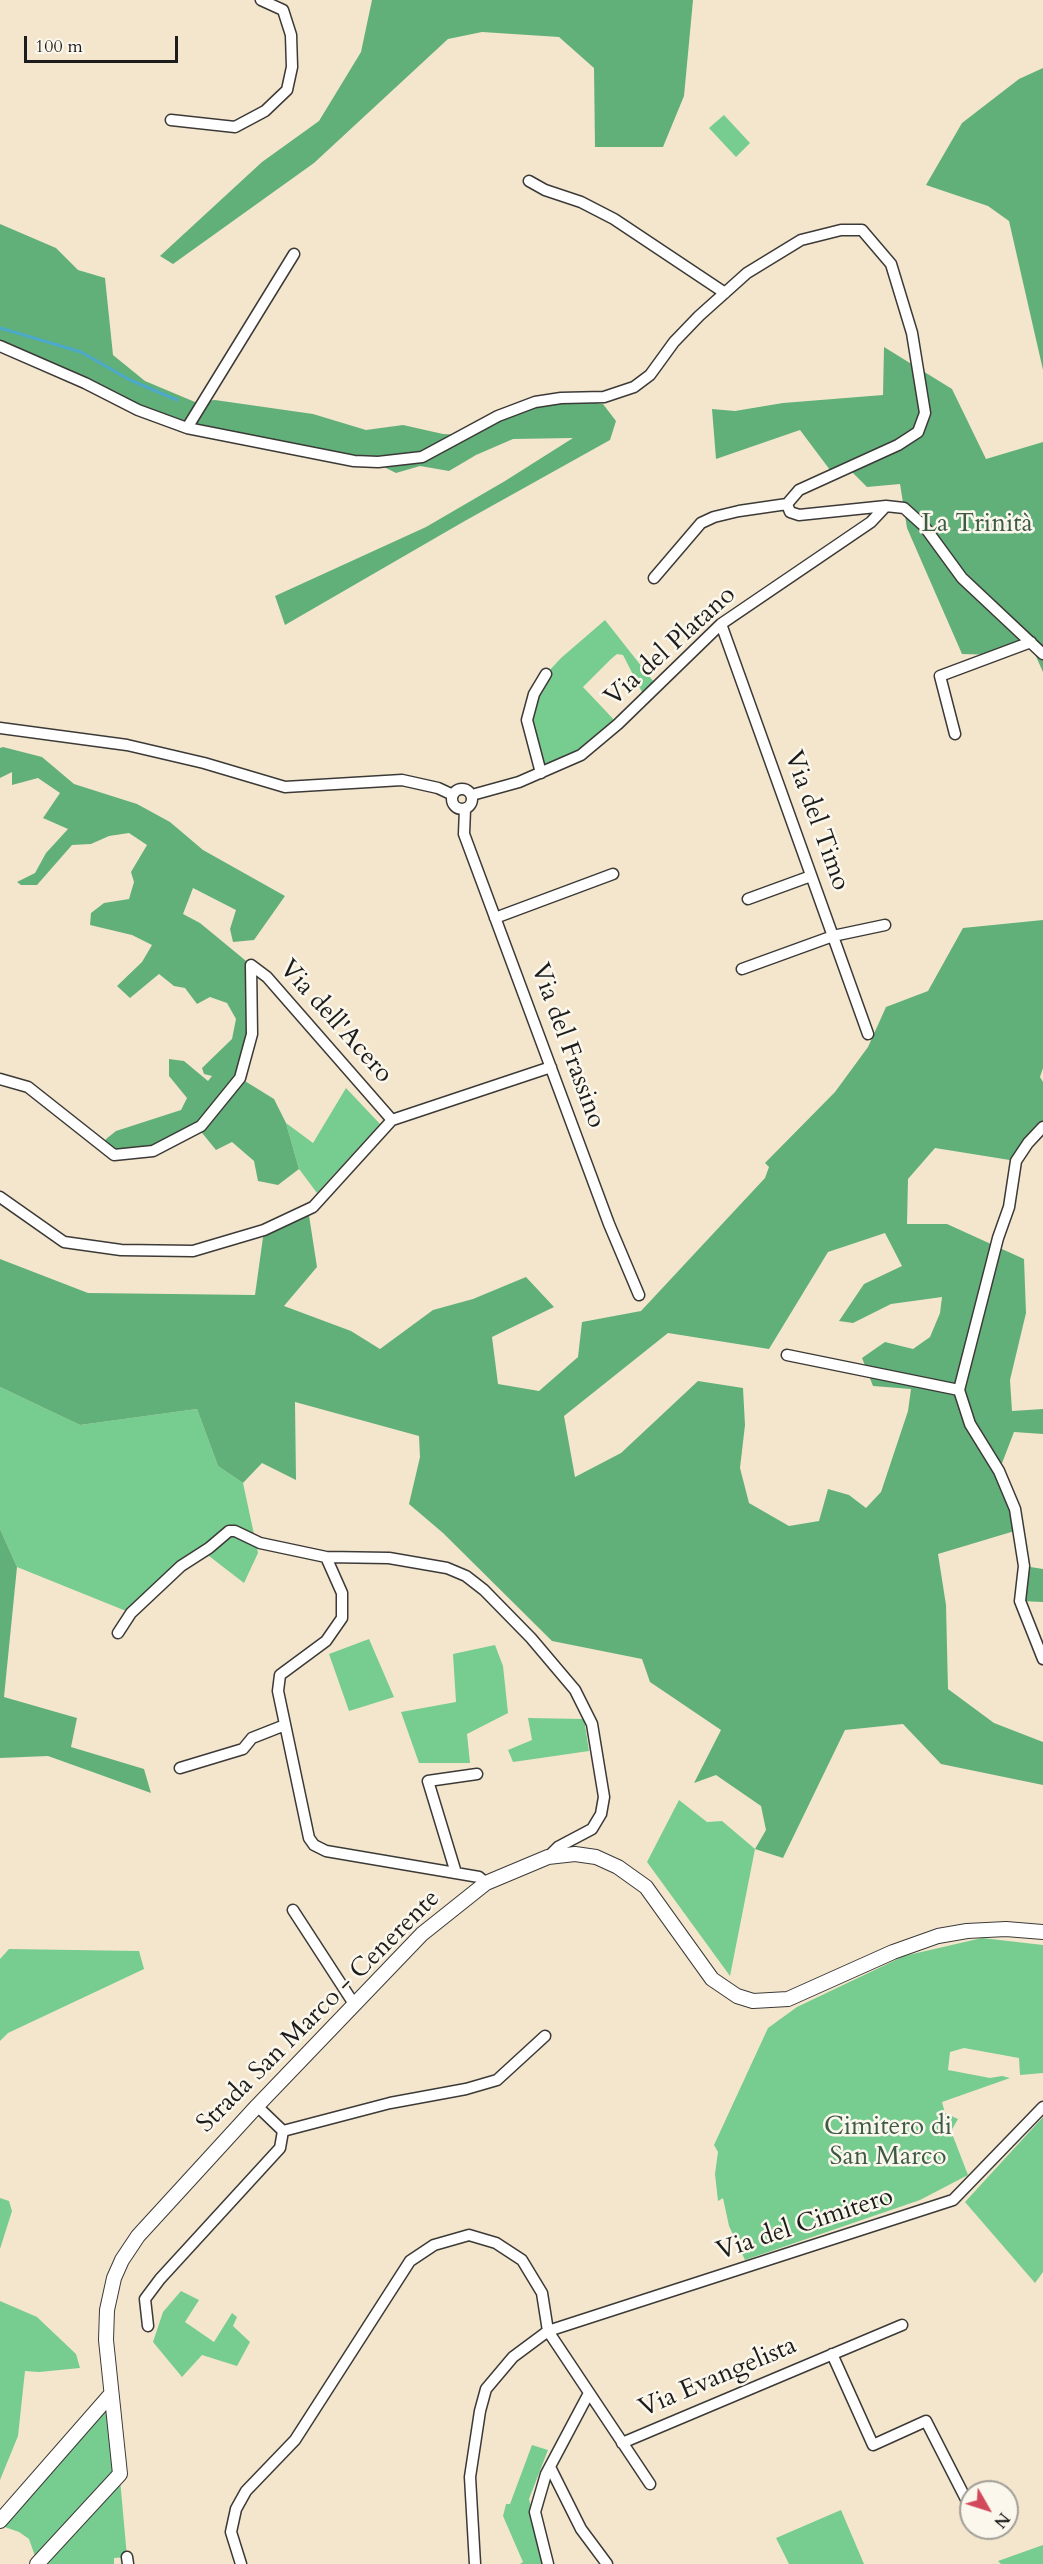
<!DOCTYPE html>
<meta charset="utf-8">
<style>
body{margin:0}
#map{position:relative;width:1043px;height:2564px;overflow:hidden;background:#f4e6cd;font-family:Cardo,serif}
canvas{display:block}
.north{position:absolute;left:959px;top:2480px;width:60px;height:60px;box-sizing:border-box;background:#fbf7ec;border:2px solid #a29f99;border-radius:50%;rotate:129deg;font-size:16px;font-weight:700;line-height:24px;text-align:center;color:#1c1c1c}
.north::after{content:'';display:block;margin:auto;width:21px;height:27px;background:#d1495b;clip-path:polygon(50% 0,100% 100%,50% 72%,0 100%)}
.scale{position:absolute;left:24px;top:36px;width:154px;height:27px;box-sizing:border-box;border:3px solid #1c1c1c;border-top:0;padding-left:8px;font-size:18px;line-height:21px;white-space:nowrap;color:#1c1c1c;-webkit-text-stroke:4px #fbf7ec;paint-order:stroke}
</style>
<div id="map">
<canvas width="1043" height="2564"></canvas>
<div class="north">N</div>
<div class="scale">100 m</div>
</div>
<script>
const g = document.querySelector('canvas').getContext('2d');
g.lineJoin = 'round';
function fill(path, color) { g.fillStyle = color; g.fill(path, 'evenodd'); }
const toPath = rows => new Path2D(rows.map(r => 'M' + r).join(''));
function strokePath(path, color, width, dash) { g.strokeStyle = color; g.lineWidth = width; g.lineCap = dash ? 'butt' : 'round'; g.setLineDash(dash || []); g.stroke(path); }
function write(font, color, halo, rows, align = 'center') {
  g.font = font + ' Cardo,serif'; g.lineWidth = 5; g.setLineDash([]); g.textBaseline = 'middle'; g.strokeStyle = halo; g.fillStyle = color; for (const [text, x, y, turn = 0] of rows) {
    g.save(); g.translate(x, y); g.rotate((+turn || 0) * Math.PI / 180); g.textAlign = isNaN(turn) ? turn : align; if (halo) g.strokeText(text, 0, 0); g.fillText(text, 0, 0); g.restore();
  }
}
fill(toPath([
 [724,115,750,143,736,157,709,128],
 [605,620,657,686,645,698,623,655,617,654,611,659,583,687,618,724,600,742,541,773,527,720,546,674,561,658],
 [346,1088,380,1124,317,1193,299,1169,286,1123,313,1143],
 [0,1387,80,1425,197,1409,218,1466,243,1483,258,1553,244,1583,209,1556,181,1566,131,1613,17,1567,0,1529],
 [369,1639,394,1697,349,1711,329,1654],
 [495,1645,503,1666,508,1713,467,1734,470,1763,419,1763,401,1712,456,1702,453,1654],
 [528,1718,584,1719,589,1751,513,1762,508,1750,532,1740],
 [679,1800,707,1822,722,1821,755,1849,730,1976,647,1862],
 [982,1938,1043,1945,1043,2073,1020,2075,1019,2058,964,2048,950,2052,948,2070,990,2078,1002,2076,1010,2078,942,2102,945,2113,958,2119,951,2131,968,2175,920,2200,745,2260,729,2226,723,2198,718,2201,715,2174,718,2152,714,2145,768,2028,797,2007,904,1956],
 [9,1949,139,1951,144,1969,8,2033,0,2041,0,1959],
 [1043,2117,1043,2272,1035,2283,965,2202],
 [0,2198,9,2201,12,2211,0,2249],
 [181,2291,199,2300,185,2322,214,2342,232,2313,237,2317,233,2326,250,2342,237,2366,202,2355,182,2377,153,2342,163,2312],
 [0,2301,37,2317,76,2354,80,2368,39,2372,25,2371,18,2436,0,2480],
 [107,2404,115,2473,36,2559,29,2539,19,2532,2,2526],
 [532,2445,548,2450,529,2499,545,2564,520,2564,523,2562,503,2516,506,2504,510,2504],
 [120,2479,127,2557,114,2558,114,2564,43,2564],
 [841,2510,864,2564,789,2564,776,2538],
 [1043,2545,1043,2564,1001,2564,998,2561]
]), '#77cc90');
fill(toPath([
 [372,0,693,0,684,96,663,147,595,147,594,68,559,37,482,32,448,39,314,163,173,264,160,256,262,162,319,121,361,52],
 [1043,68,1043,370,1009,221,988,206,926,185,962,123,1019,79],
 [0,224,56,248,78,270,105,278,113,355,145,381,195,402,215,400,313,414,366,430,403,425,443,434,462,435,498,416,561,398,603,404,616,421,610,440,463,522,285,625,275,596,426,527,505,481,573,438,513,439,476,455,449,471,420,466,396,473,374,462,187,428,0,346],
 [884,347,952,389,986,459,1043,442,1043,672,1030,643,998,655,962,654,907,528,900,484,867,487,848,468,833,474,800,430,716,459,712,409,735,411,783,403,883,395],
 [3,747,42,757,74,784,137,804,170,822,203,850,285,896,254,940,233,942,230,929,236,910,193,888,183,914,200,923,251,965,252,1034,240,1078,274,1099,286,1123,299,1169,278,1185,258,1181,254,1161,232,1142,216,1150,198,1128,153,1151,114,1155,103,1147,106,1139,116,1131,181,1110,187,1098,169,1076,169,1059,184,1061,208,1081,212,1076,204,1074,202,1068,232,1039,236,1019,227,1003,210,997,197,1004,185,988,174,986,159,974,130,998,117,986,142,962,152,945,132,935,90,925,91,913,104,903,129,899,134,882,131,872,147,845,129,833,109,836,91,844,72,845,37,885,21,885,17,882,35,873,46,853,68,829,43,818,60,793,38,778,12,785,12,772,0,778,0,748],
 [1043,920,1043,1068,1040,1077,1043,1082,1043,1127,1016,1161,935,1148,908,1179,907,1224,947,1224,1024,1259,1026,1313,1010,1380,1012,1411,1043,1409,1043,1434,1014,1432,999,1471,1018,1530,938,1554,946,1605,948,1689,994,1723,1043,1742,1043,1785,941,1764,903,1724,845,1730,783,1858,755,1849,766,1830,761,1806,716,1775,694,1783,721,1730,650,1682,642,1659,552,1641,443,1533,409,1504,420,1457,419,1436,295,1402,296,1480,262,1463,243,1483,218,1466,197,1409,80,1425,0,1387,0,1259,88,1293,255,1295,264,1230,308,1209,317,1267,284,1306,351,1331,380,1349,433,1310,473,1299,526,1277,554,1307,492,1337,498,1384,539,1391,578,1357,582,1322,641,1311,765,1178,769,1167,765,1163,835,1092,868,1047,886,1007,928,991,963,928],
 [885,1233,902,1266,864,1284,839,1321,853,1323,891,1304,942,1297,940,1313,930,1337,913,1349,885,1342,862,1358,873,1386,911,1389,908,1411,881,1492,866,1508,849,1495,828,1489,819,1521,789,1526,749,1503,740,1468,745,1425,743,1388,698,1381,621,1453,575,1477,564,1416,668,1333,769,1349,828,1252],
 [0,1529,17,1567,4,1697,77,1718,71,1747,144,1769,151,1793,48,1756,0,1758],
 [1024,1566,1043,1569,1043,1602,1020,1601]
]), '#61b07a');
strokePath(toPath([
 [0,328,81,352,130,380,177,400]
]), '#4ca9ca', 3);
const minor = toPath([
 [171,120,235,127,265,111,287,90,292,67,291,35,283,10,261,0],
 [529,181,545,190,581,202,614,219,725,293],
 [0,346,85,383,138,410,187,428,354,461,378,462,422,457,498,416,535,402,561,398,604,397,634,387,650,375,674,342,699,316,747,273,801,240,841,230,862,230,891,264,912,333,925,413,918,432,898,445,799,490,787,504],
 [187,428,294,254],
 [787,504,790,512,799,515,886,506,904,508,924,526,962,578,1043,654],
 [654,578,701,523,714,517,739,511,787,504],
 [721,624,868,1034],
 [0,728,127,745,204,763,285,787,402,780,438,788,453,795],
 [955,734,940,676,1031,642],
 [541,773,527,720,534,694,546,674],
 '452 799a10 10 0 1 1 20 0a10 10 0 1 1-20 0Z',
 [472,795,519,782,581,755,618,724,721,624,871,522,886,506],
 [465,809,464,834,609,1224,639,1295],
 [748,899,811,876],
 [495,918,613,874],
 [742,969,833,936,885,925],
 [0,1079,28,1087,114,1155,153,1151,201,1126,240,1078,252,1034,251,965,267,977,392,1120],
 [1043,1127,1028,1143,1016,1161,1009,1207,998,1238,959,1390,970,1424,999,1471,1015,1509,1024,1566,1020,1601,1043,1659],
 [0,1197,64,1242,121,1250,193,1251,264,1230,313,1207,392,1120,551,1067],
 [787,1355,959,1390],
 [326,1557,389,1558,447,1568,466,1576,484,1590,531,1638,575,1690,592,1724,604,1797,601,1814,592,1829,558,1847,548,1857],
 [118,1633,131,1613,181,1566,209,1548,229,1531,235,1531,260,1543,326,1557,342,1593,342,1618,326,1641,280,1675,278,1691,309,1838,314,1845,326,1851,479,1877,486,1883],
 [180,1768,243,1749,252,1738,285,1725],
 [456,1873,428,1781,477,1774],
 [293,1910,354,2004],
 [283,2131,390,2103,466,2089,497,2080,545,2036],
 [148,2326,145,2299,160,2279,280,2148,283,2131,257,2106],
 [832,2354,873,2445,926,2421,971,2509],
 [622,2443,902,2325],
 [550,2467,581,2529,607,2564],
 [127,2557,128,2564],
 [241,2564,231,2532,236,2509,246,2491,295,2440,410,2261,434,2245,469,2235,496,2243,522,2260,542,2293,548,2331,650,2484],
 [475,2564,470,2477,480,2411,486,2389,513,2357,548,2331,953,2200,1043,2107],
 [548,2564,535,2512,546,2474,589,2393]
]);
const major = toPath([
 [0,2521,111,2394],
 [37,2564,120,2474,106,2340,107,2310,114,2278,122,2260,138,2236,257,2106,422,1934,486,1883,548,1857,575,1854,596,1857,618,1867,646,1887,712,1979,737,1996,753,2001,788,1999,893,1952,938,1936,967,1931,1006,1929,1043,1932]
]);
strokePath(minor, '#3c3a37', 13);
strokePath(major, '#3c3a37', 16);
strokePath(minor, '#fff', 10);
strokePath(major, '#fff', 14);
write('26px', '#3c5a45', '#fbf7ec', [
 ["La Trinità",977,525],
 ["Cimitero di",888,2128],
 ["San Marco",888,2158]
]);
write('26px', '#1c1c1c', '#fbf7ec', [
 ["Via del Platano",671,647,-42],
 ["Via del Timo",816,821,70],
 ["Via dell'Acero",335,1022,48],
 ["Via del Frassino",567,1046,70],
 ["Strada San Marco - Cenerente",319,2012,-45],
 ["Via del Cimitero",805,2225,-18],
 ["Via Evangelista",718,2378,-23]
]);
</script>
